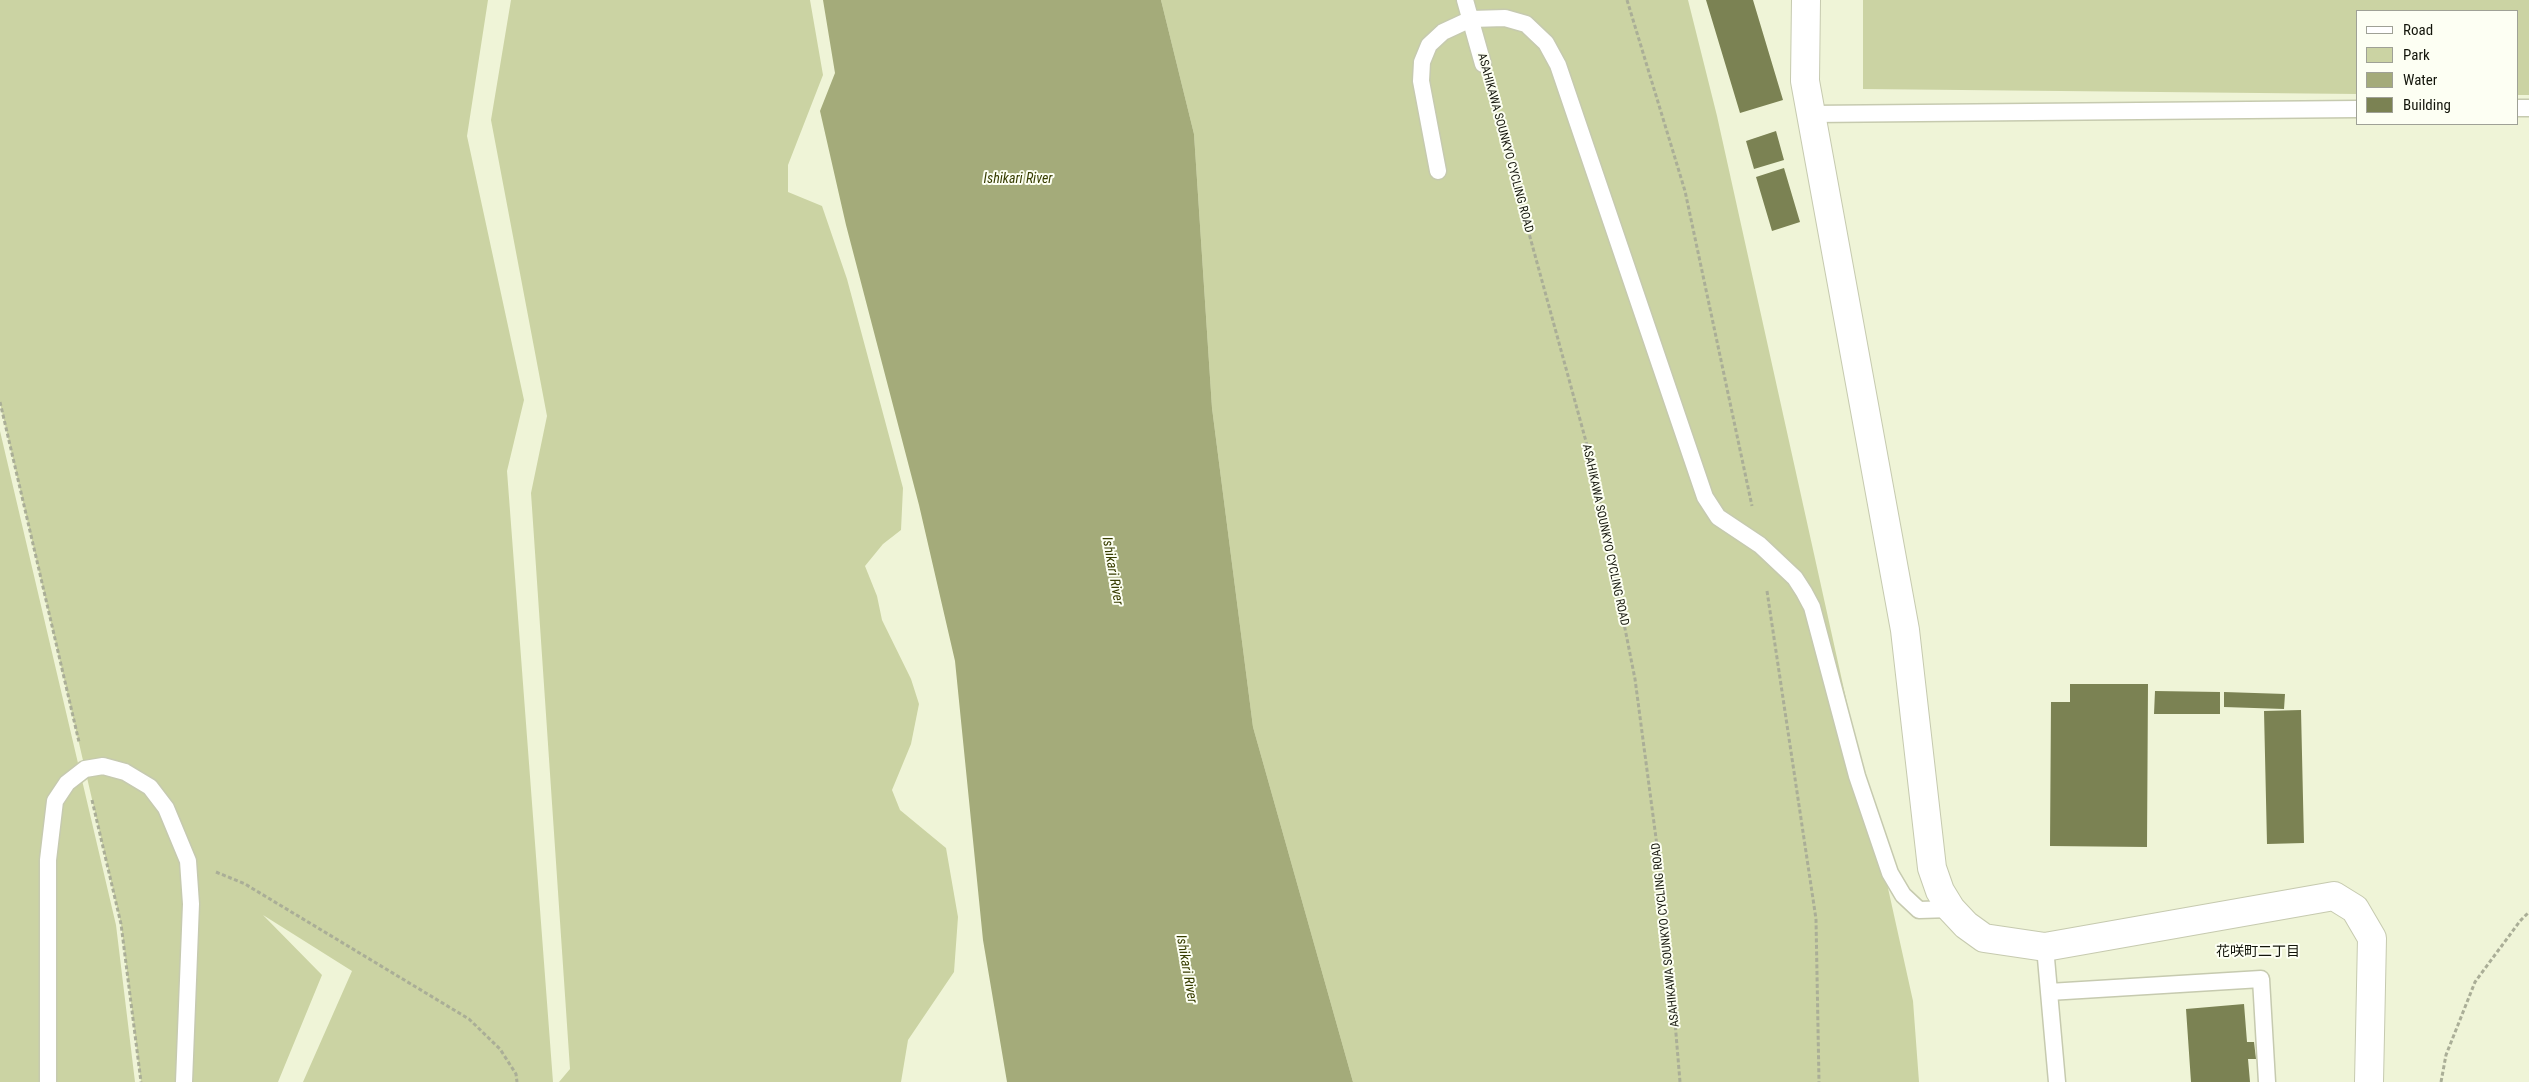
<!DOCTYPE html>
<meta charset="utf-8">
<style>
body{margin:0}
#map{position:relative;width:2529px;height:1082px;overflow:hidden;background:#eff4d7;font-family:"Roboto Condensed",sans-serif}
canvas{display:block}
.legend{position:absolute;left:2356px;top:10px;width:162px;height:115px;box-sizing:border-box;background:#fdfff3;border:1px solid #9fa196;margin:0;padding:6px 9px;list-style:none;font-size:15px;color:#13150b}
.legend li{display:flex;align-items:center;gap:10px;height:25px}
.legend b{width:25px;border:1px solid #9fa196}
</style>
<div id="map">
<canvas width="2529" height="1082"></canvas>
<ul class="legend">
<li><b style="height:6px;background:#fff"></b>Road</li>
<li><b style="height:14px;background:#cbd3a3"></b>Park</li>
<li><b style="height:14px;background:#a4ab7a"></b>Water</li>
<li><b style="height:14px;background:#7b8253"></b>Building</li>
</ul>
</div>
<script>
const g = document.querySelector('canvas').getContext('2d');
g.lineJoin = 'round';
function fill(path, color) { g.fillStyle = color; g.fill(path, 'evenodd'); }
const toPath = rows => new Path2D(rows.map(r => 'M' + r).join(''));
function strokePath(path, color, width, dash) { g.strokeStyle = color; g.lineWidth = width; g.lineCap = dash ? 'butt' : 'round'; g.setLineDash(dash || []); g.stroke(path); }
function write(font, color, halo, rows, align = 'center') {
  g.font = font + ' "Roboto Condensed","Noto Sans JP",sans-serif'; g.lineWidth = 4; g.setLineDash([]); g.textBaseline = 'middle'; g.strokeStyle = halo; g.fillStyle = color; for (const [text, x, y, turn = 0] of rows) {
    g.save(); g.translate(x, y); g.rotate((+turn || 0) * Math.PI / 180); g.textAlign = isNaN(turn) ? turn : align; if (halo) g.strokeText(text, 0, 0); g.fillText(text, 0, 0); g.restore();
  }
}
fill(toPath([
 [0,0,488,0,467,136,524,400,507,471,553,1082,303,1082,352,971,263,915,322,975,278,1082,141,1082,121,924,0,403],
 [511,0,810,0,823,75,788,165,788,192,822,206,847,279,903,488,901,530,883,544,865,566,877,596,882,620,911,679,919,704,911,744,892,790,900,810,946,848,958,917,954,972,908,1040,901,1082,559,1082,570,1069,531,493,547,416,491,120],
 [1161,0,1688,0,1717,116,1913,1001,1919,1082,1353,1082,1253,727,1212,408,1194,134],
 [1863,0,2529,0,2529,95,2518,95,2518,11,2358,11,2358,94,1863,89],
 [0,431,116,925,135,1082,0,1082]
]), '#cbd3a3');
fill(toPath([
 [823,0,1161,0,1194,134,1212,408,1253,727,1353,1082,1007,1082,983,940,955,661,919,505,846,225,820,111,835,73]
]), '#a4ab7a');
fill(toPath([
 [1706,0,1753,0,1783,100,1740,113],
 [1776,131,1784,160,1754,169,1746,141],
 [1784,168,1800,222,1772,231,1756,177],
 [2070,684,2148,684,2147,847,2050,846,2051,702,2070,702],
 [2155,691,2220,692,2220,714,2154,714],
 [2224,692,2285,694,2284,709,2224,707],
 [2301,710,2304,843,2267,844,2264,711],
 [2244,1004,2247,1042,2254,1042,2256,1059,2248,1059,2250,1082,2191,1082,2186,1009]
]), '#7b8253');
const service = toPath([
 [1465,0,1483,64],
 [2518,108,2529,108],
 [1811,114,2358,109],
 [1438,171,1421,81,1422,62,1429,45,1443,32,1471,19,1505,18,1526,24,1546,43,1558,65,1705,497,1718,517,1760,545,1795,578,1804,592,1812,607,1857,776,1890,873,1903,895,1919,910,1951,909],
 [2045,947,2057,1082],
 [2049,992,2261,979,2267,1082],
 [48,1082,48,860,55,801,67,783,85,769,103,766,125,772,150,787,166,808,188,861,191,904,184,1082]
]);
const minor = toPath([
 [1806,0,1805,81,1905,630,1932,868,1940,891,1951,909,1966,925,1984,938,2045,947,2334,896,2355,909,2372,938,2369,1082]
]);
strokePath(service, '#c6caaf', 19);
strokePath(minor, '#c6caaf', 30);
strokePath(toPath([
 [1627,0,1685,191,1752,506],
 [1490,91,1593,467,1635,679,1666,914,1680,1082],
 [0,402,79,742],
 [1767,591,1816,919,1819,1082],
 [92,800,121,924,141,1082],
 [216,872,245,884,469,1019,500,1049,516,1074,517,1082],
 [2441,1082,2446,1055,2475,982,2520,921,2529,912]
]), '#aaae97', 3, [4, 2.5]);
strokePath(service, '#fff', 16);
strokePath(minor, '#fff', 28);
write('12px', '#13150b', '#fdfff3', [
 ["ASAHIKAWA SOUNKYO CYCLING ROAD",1505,143,75],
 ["ASAHIKAWA SOUNKYO CYCLING ROAD",1605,535,78],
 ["ASAHIKAWA SOUNKYO CYCLING ROAD",1666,935,-96]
]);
write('italic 14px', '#373d00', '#fdfff3', [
 ["Ishikari River",1018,179],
 ["Ishikari River",1112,571,80],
 ["Ishikari River",1186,969,80]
]);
write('14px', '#13150b', '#fdfff3', [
 ["花咲町二丁目",2258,952]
]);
</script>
